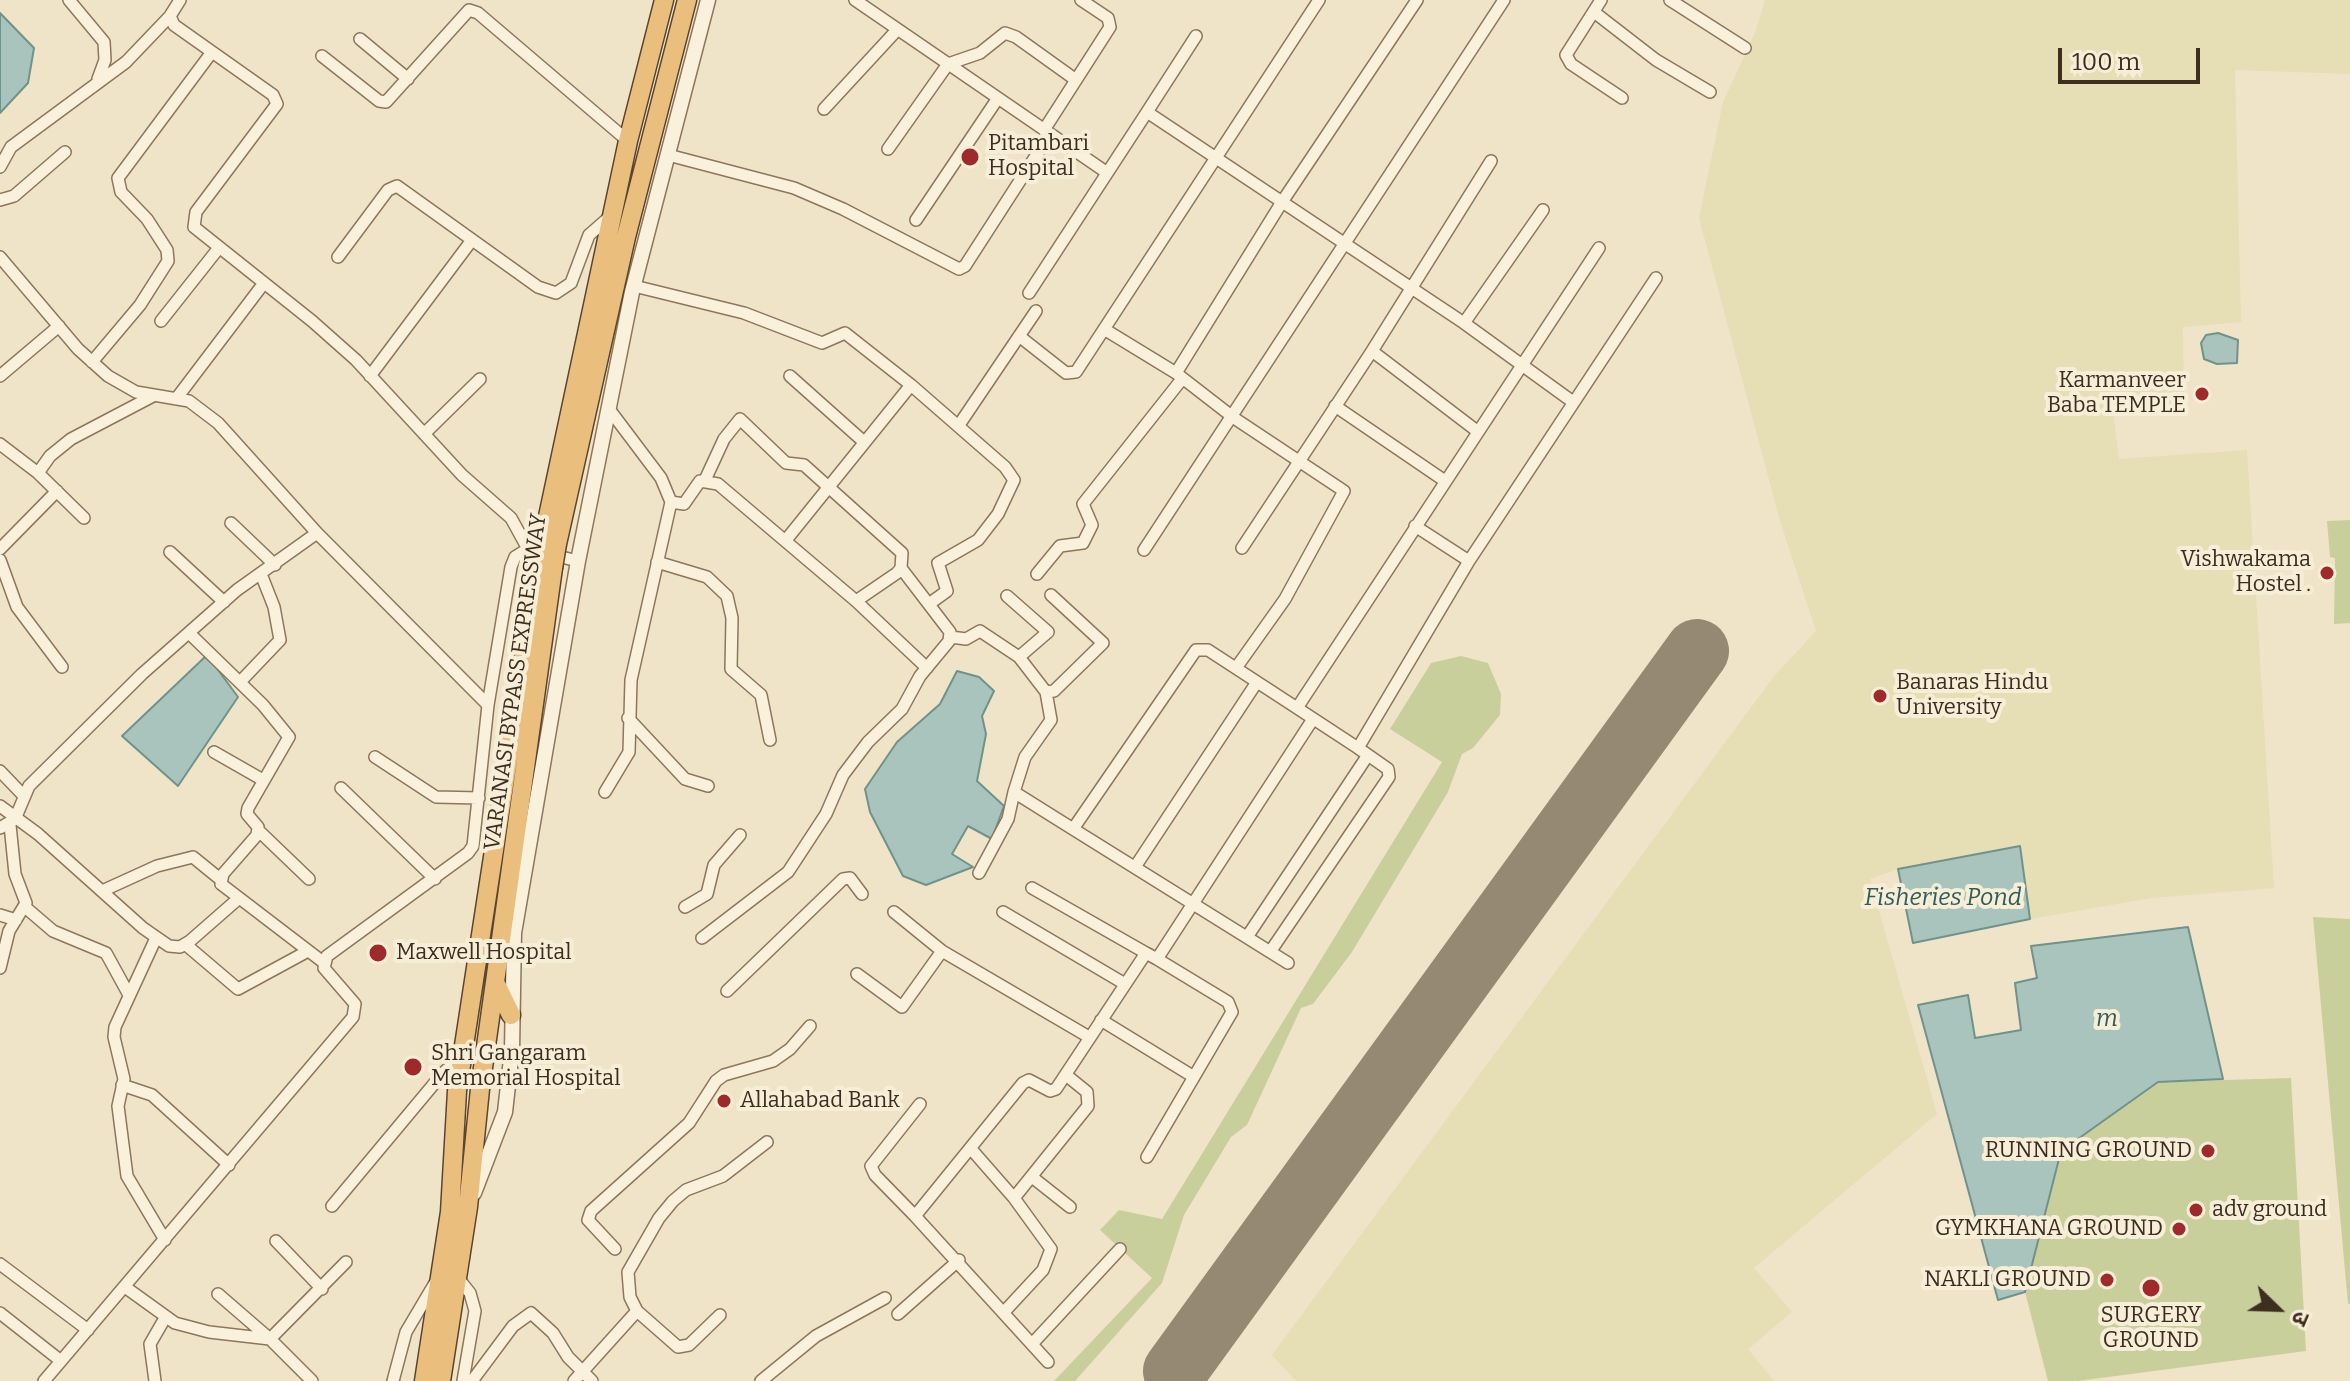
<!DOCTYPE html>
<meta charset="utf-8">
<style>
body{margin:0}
#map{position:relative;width:2350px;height:1381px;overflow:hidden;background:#f0e4c8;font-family:Bitter,"Noto Sans Devanagari",serif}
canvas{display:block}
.north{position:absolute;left:2238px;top:1269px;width:80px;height:80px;-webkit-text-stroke:6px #f7eed8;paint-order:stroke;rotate:113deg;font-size:22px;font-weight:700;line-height:32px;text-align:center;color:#3d2e20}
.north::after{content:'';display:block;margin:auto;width:28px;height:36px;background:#3d2e20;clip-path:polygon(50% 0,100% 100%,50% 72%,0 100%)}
.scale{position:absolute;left:2058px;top:48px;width:142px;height:36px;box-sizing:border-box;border:4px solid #3d2e20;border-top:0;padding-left:10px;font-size:24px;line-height:28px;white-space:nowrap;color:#3d2e20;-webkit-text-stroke:6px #f7eed8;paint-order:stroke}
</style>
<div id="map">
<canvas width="2350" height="1381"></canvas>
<div class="north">उ</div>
<div class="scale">100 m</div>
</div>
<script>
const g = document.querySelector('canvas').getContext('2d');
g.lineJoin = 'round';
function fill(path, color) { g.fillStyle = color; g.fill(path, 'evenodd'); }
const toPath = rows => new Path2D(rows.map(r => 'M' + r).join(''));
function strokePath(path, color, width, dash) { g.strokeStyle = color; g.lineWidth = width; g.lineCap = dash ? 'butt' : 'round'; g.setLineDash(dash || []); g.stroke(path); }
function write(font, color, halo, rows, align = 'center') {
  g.font = font + ' Bitter,serif'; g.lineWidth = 8; g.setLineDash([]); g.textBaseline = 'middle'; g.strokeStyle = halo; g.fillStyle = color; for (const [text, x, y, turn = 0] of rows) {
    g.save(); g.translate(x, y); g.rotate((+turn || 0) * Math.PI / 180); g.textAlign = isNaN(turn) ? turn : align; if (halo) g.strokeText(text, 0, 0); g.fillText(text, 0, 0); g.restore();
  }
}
fill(toPath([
 [1765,0,2350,0,2350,74,2235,70,2241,322,2183,327,2184,412,2113,412,2119,459,2247,450,2274,888,2152,898,2030,919,2019,846,1898,869,1870,879,1937,1114,1754,1268,1792,1312,1748,1349,1774,1381,1296,1381,1272,1355,1775,675,1816,631,1780,521,1699,218,1723,102,1755,33]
]), '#e6deb5');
fill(toPath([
 [2350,520,2350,623,2334,624,2335,558,2330,557,2327,521],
 [1461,656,1488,663,1501,694,1500,715,1473,748,1462,754,1448,792,1352,952,1313,1004,1301,1008,1247,1125,1231,1137,1184,1215,1162,1283,1075,1381,1054,1381,1152,1278,1100,1230,1119,1210,1162,1219,1442,762,1390,729,1431,663],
 [2313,917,2350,919,2350,1304,2348,1304],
 [2291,1078,2306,1351,2078,1381,2048,1381,2025,1292,2061,1151,2158,1082]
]), '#c9cf9b');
const water = toPath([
 [0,13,34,48,28,83,0,113,0,13],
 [2218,333,2238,340,2237,363,2217,364,2204,359,2201,343,2206,335,2218,333],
 [207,655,238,697,178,786,122,736,207,655],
 [957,671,979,677,994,691,982,716,986,734,977,781,1004,806,992,839,968,826,952,854,973,867,926,885,903,876,870,812,865,789,897,742,940,704,957,671],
 [2020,846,2030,919,1913,943,1898,869,2020,846],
 [2188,927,2223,1079,2158,1082,2061,1151,2025,1292,1998,1300,1918,1005,1968,995,1975,1038,2021,1030,2015,983,2037,978,2031,946,2188,927]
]);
fill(water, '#a9c4bc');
strokePath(water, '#6f938a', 2);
strokePath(toPath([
 [1175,1371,1697,651]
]), '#968974', 64);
const minor = toPath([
 [69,0,104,42,105,60,98,79],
 [180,0,170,16,174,25,273,95,277,104,196,212,194,227,312,321,356,360,462,475,511,518,528,549],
 [855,0,1106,172],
 [1601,0,1566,55,1571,64,1622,98],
 [1670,0,1745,48],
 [1594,12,1656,60,1710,92],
 [360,39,408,79],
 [322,56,379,101,386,102,469,10,478,13,628,141],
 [824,109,897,30],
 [1147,112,1196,36],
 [1044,130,1110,27,1108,18,1081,0],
 [888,149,948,64,980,53,1005,33,1016,37,1076,80],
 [668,155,794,188,843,209,959,269,965,266,1050,134],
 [0,167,11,147,126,62,170,16],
 [0,200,14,196,65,152],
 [916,220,998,98],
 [1599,248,1297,708,1358,748,1469,561,1656,278],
 [0,257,78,349,108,376,136,392,189,401,218,423,317,533,488,705],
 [338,257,388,190,397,186,538,287,556,293,571,283,589,235,613,214],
 [634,286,744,313,822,343,845,333,911,385],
 [1029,293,1147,112,1464,323,1573,402],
 [161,321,218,249],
 [1464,323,1543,210],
 [1104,329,1176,373],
 [1019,336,1066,373,1076,372,1319,0],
 [92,362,140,305,168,261,167,250,147,219,121,192,118,178,212,52],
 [0,376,59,326],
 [370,376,472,240],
 [790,376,864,442],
 [176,399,264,283],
 [1335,406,1445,481],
 [609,409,661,478,671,502,684,504,700,481,718,484,856,601,927,668],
 [959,425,1036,311],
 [1477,431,1372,351,1491,161],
 [424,434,480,379],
 [0,444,38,473,84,518],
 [38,473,50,456,71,439,153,396],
 [705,480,724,439,740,419,786,463,804,465,902,553,901,568,897,573,856,601],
 [231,523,275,565],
 [1415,526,1469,561],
 [786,540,911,385,1005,467,1014,480,998,514,978,540,938,563,947,591,929,604],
 [1242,548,1372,351],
 [0,549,57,491],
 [1144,550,1504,0],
 [170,552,224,602],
 [0,560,17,607,62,667],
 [657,562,707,577,727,596,732,618,731,669,761,695,770,740],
 [1037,574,1060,546,1083,543,1092,525,1083,504,1182,379],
 [1007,596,1048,632,1019,657],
 [189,633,263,705,289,737,248,808,247,814,258,827,257,835,223,874,221,884,323,962],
 [951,637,966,639,980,631,1019,657,1046,692,1054,691,1103,643,1051,595],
 [1236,668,1285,599,1344,491,1234,418,1176,373,1282,202,1417,0],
 [240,682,280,640,274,607,261,574],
 [1046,692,1051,720,1025,757,1014,792,1073,829],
 [628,718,685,779,708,786],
 [214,752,263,780],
 [375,757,436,797,479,798],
 [0,771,23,795],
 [341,788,435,879],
 [605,792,629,752,631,680,671,502],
 [0,806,38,834,143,928,169,946,180,947,190,941,238,899],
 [0,828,15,819,29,786,142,674,237,590,317,533],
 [259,831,309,879],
 [1135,867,1257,682],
 [979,873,1008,819,1014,792],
 [1032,888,1146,953],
 [102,891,157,866,193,857,220,879],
 [25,907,53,931,106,953,129,995],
 [685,907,707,894,714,865,740,835],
 [894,912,942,951,1089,1037],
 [1003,912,1125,984],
 [0,915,16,920],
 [1247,937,1368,755],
 [156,938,115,1027,114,1037,124,1079,118,1106,127,1176,165,1240],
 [702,938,788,872,826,814,843,775,868,742,902,709,920,676,949,641,950,632,901,568],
 [185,944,238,989,308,951],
 [1270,952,1389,777,1388,769,1358,748],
 [1288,963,1073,829,1196,650,1208,650,1297,708],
 [0,968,9,931,26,903,15,874,10,825],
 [857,974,902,1007,942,951],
 [727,991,843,879,850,878,862,894],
 [1101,1020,1194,1077],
 [122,1085,152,1095,229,1165],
 [972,1150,1014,1198,1088,1106,1087,1092,1066,1075],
 [1147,1157,1232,1012,1228,1002,1157,959],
 [1032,1177,1070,1207],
 [332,1206,443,1073,461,1058],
 [915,1216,875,1175,871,1166,920,1104],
 [276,1241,322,1289],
 [615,1249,588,1220,591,1211,689,1123,716,1081,724,1075,773,1061,790,1049,810,1026],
 [0,1264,88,1330],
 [458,1278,470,1293,475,1311,463,1381],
 [125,1287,175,1323,209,1332,270,1339,312,1381],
 [218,1294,270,1339,346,1262],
 [1004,1312,1043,1270,1051,1249,1014,1198],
 [0,1313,61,1361],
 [898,1314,959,1260],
 [720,1315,689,1345,678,1347,637,1311,630,1297,628,1272,659,1218,673,1201,686,1190,723,1176,767,1142],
 [1032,1344,1120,1249],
 [1048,1362,915,1216,1023,1083,1029,1080,1050,1091,1056,1089,1146,953,1157,959,1313,719],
 [44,1381,353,1017,355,1004,324,968,327,956,468,853,473,846,488,705,511,567,515,557,528,549,578,561],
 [155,1381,150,1344,165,1318],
 [393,1381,406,1332,435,1283],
 [472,1381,513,1326,531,1313,553,1333,568,1357,592,1381],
 [574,1381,637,1311],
 [761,1381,816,1336,885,1298]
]);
const tertiary = toPath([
 [474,1193,505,1112,512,1050,514,933,578,561,632,292,708,0]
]);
const trunk = toPath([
 [543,540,628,141,664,0],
 [557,544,626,237,687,0],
 [497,986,511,1015],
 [424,1381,450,1212,457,1091,538,564],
 [441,1381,468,1207,480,1089,553,568]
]);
strokePath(minor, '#8d765c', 14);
strokePath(tertiary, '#8d765c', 17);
strokePath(trunk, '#5b4430', 21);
strokePath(minor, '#faf1dc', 11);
strokePath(tertiary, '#faf1dc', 14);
strokePath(trunk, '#eabe7c', 18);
const trunkBridge = toPath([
 [538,564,543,540],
 [553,568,557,544]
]);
strokePath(trunkBridge, '#5b4430', 21, []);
strokePath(trunkBridge, '#eabe7c', 18);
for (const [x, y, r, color] of [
 [970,157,10,"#9e2a2b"],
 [2202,394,8,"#9e2a2b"],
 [2327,573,8,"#9e2a2b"],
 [1880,696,8,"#9e2a2b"],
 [378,953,10,"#9e2a2b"],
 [413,1067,10,"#9e2a2b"],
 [724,1101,8,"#9e2a2b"],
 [2208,1151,8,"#9e2a2b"],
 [2196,1210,8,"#9e2a2b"],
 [2179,1229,8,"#9e2a2b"],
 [2107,1280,8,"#9e2a2b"],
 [2151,1288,10,"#9e2a2b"]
]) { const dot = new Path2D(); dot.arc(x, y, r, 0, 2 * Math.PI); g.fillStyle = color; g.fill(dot); strokePath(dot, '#f7eed8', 3); }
write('22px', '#3d2e20', '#f7eed8', [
 ["Pitambari",988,144],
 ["Hospital",988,169],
 ["Karmanveer",2186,381,"right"],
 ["Baba TEMPLE",2186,406,"right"],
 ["Vishwakama",2311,560,"right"],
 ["Hostel .",2311,585,"right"],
 ["Banaras Hindu",1896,683],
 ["University",1896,708],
 ["Maxwell Hospital",396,953],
 ["Shri Gangaram",431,1054],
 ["Memorial Hospital",431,1079],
 ["Allahabad Bank",740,1101],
 ["RUNNING GROUND",2192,1151,"right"],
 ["adv ground",2212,1210],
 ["GYMKHANA GROUND",2163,1229,"right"],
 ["NAKLI GROUND",2091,1280,"right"],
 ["SURGERY",2151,1316,"center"],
 ["GROUND",2151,1341,"center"]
], 'left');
write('22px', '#3d2e20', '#f7eed8', [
 ["VARANASI BYPASS EXPRESSWAY",516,682,-82]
]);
write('italic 24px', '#2f5d5a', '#f7eed8', [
 ["Fisheries Pond",1943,898],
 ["m",2107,1019]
]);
</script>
